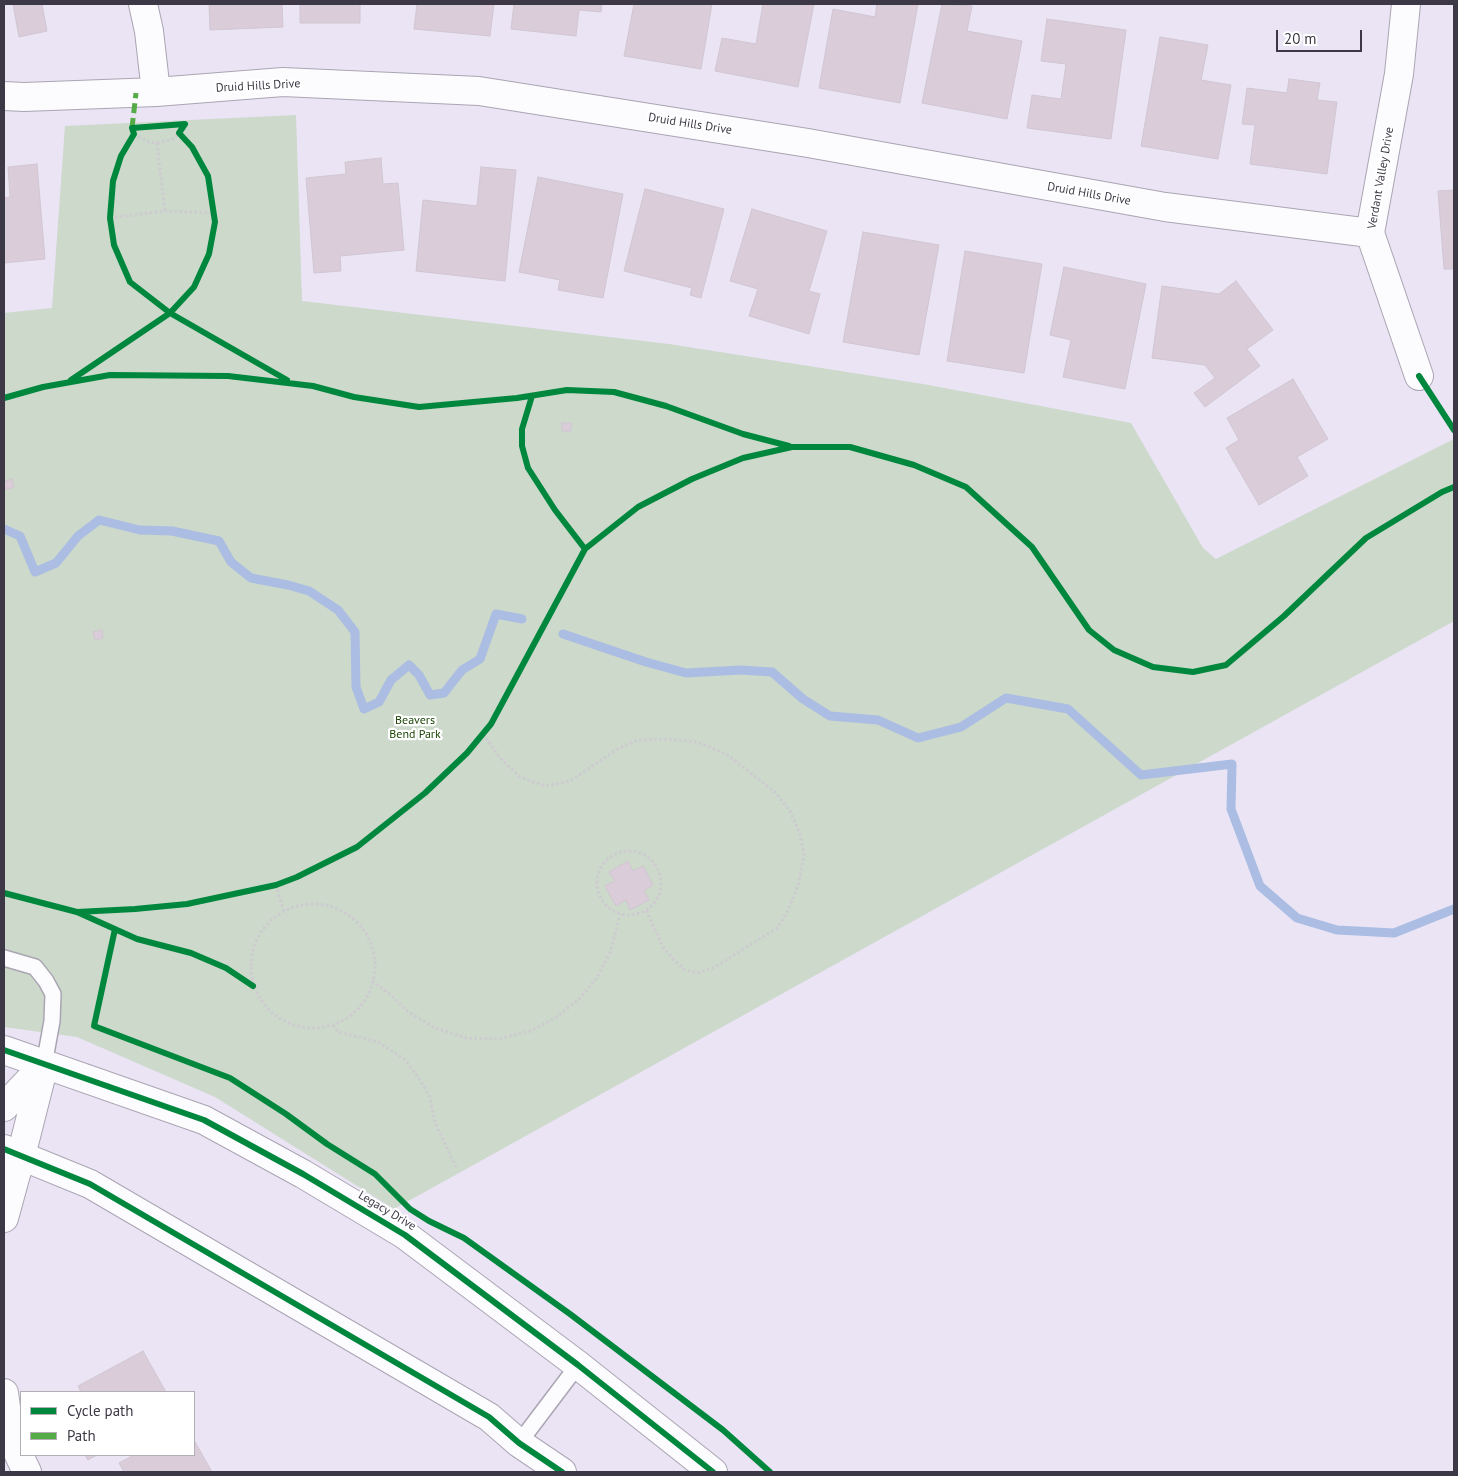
<!DOCTYPE html>
<style>
body{margin:0}
#map{position:relative;width:1458px;height:1476px;overflow:hidden;background:#eae4f5;font-family:"PT Sans",sans-serif}
canvas{display:block}
.frame{position:absolute;inset:0;border:5px solid #3d3845;pointer-events:none}
.legend{position:absolute;left:20px;top:1391px;width:175px;height:65px;box-sizing:border-box;background:#fff;border:1px solid #b1afb5;margin:0;padding:6px 9px;list-style:none;font-size:15px;color:#3d3845}
.legend li{display:flex;align-items:center;gap:10px;height:25px}
.legend b{width:25px;border:1px solid #b1afb5}
.scale{position:absolute;left:1276px;top:30px;width:86px;height:22px;box-sizing:border-box;border:2px solid #3d3845;border-top:0;padding-left:6px;font-size:15px;line-height:18px;white-space:nowrap;color:#3d3845;-webkit-text-stroke:4px #fff;paint-order:stroke}
</style>
<div id="map">
<canvas width="1458" height="1476"></canvas>
<div class="frame"></div>
<ul class="legend">
<li><b style="height:6px;background:#00873e"></b>Cycle path</li>
<li><b style="height:6px;background:#55ac47"></b>Path</li>
</ul>
<div class="scale">20 m</div>
</div>
<script>
const g = document.querySelector('canvas').getContext('2d');
g.lineJoin = 'round';
function fill(path, color) { g.fillStyle = color; g.fill(path, 'evenodd'); }
const toPath = rows => new Path2D(rows.map(r => 'M' + r).join(''));
function strokePath(path, color, width, dash) { g.strokeStyle = color; g.lineWidth = width; g.lineCap = dash ? 'butt' : 'round'; g.setLineDash(dash || []); g.stroke(path); }
function write(font, color, halo, rows, align = 'center') {
  g.font = font + ' "PT Sans",sans-serif'; g.lineWidth = 4.5; g.setLineDash([]); g.textBaseline = 'middle'; g.strokeStyle = halo; g.fillStyle = color; for (const [text, x, y, turn = 0] of rows) {
    g.save(); g.translate(x, y); g.rotate((+turn || 0) * Math.PI / 180); g.textAlign = isNaN(turn) ? turn : align; if (halo) g.strokeText(text, 0, 0); g.fillText(text, 0, 0); g.restore();
  }
}
fill(toPath([
 [296,115,302,301,669,344,923,384,1131,423,1203,548,1216,559,1454,439,1454,621,394,1209,215,1097,77,1037,4,1027,4,313,52,308,65,126]
]), '#ccd9cb');
strokePath(toPath([
 [4,529,20,536,35,572,56,563,78,536,99,520,140,530,172,531,219,541,231,562,251,578,288,585,309,591,338,610,355,632,356,687,364,709,379,702,391,680,409,665,419,675,430,695,444,693,462,670,480,659,496,614,522,619],
 [563,634,646,662,686,673,741,670,772,672,803,699,830,716,878,720,918,738,961,727,1006,698,1068,709,1141,775,1232,764,1231,809,1260,886,1297,918,1337,930,1394,933,1454,909]
]), '#abbde2', 9);
const building = toPath([
 [13,4,42,4,47,31,19,37,13,4],
 [209,4,282,4,283,27,210,30,209,4],
 [300,4,360,4,360,23,300,23,300,4],
 [417,4,494,4,490,36,414,29,417,4],
 [514,4,602,4,601,12,579,10,576,36,511,29,514,4],
 [634,4,712,4,701,69,624,56,634,4],
 [759,4,814,4,798,87,715,71,722,38,756,44,763,4,759,4],
 [877,4,918,4,900,103,819,88,833,9,875,17,877,4],
 [942,4,972,6,967,31,1022,41,1007,119,922,103,942,4],
 [1047,19,1126,30,1111,139,1027,128,1032,95,1061,99,1066,64,1041,61,1047,19],
 [1160,37,1208,45,1201,80,1231,85,1218,159,1141,146,1160,37],
 [1289,79,1320,83,1317,100,1337,102,1327,174,1250,164,1255,125,1242,124,1247,88,1287,93,1289,79],
 [381,158,383,184,398,183,404,250,340,256,341,271,314,273,306,178,346,174,345,162,381,158],
 [37,164,45,259,4,263,4,198,10,197,8,167,37,164],
 [481,167,516,170,505,281,416,271,423,200,477,206,481,167],
 [538,177,623,194,603,298,558,290,560,280,519,272,538,177],
 [645,189,724,209,701,298,690,295,692,288,624,271,645,189],
 [1454,190,1454,269,1444,269,1438,191,1454,190],
 [752,209,827,231,809,291,820,294,809,334,749,316,758,289,730,281,752,209],
 [863,232,939,245,919,355,843,342,863,232],
 [965,251,1042,264,1024,373,947,361,965,251],
 [1064,267,1146,284,1125,389,1063,377,1071,340,1050,335,1064,267],
 [1236,281,1273,330,1247,349,1260,366,1205,407,1194,393,1215,378,1205,365,1152,358,1162,286,1219,294,1236,281],
 [1293,379,1328,439,1297,457,1308,476,1259,505,1226,448,1239,440,1227,418,1293,379],
 [562,423,571,423,571,431,562,431,562,423],
 [12,479,14,487,5,490,4,482,12,479],
 [102,630,103,638,95,640,93,632,102,630],
 [628,861,633,871,643,866,653,885,644,890,649,900,630,910,626,900,616,906,605,886,615,881,609,872,628,861],
 [143,1351,166,1392,81,1392,78,1386,143,1351],
 [194,1440,212,1472,124,1472,119,1463,134,1455,194,1455,194,1440],
 [85,1455,97,1455,88,1460,85,1455]
]);
fill(building, '#daccd9');
strokePath(building, '#d0c6d1', 1);
const service = toPath([
 [4,958,35,967,46,981,53,994,52,1021,44,1065],
 [519,1443,578,1365]
]);
const minor = toPath([
 [143,4,149,31,156,92],
 [1406,4,1399,74,1370,233,1419,376],
 [4,96,24,97,156,92,283,82,479,91,808,143,1165,207,1370,233],
 [4,1107,43,1066],
 [4,1218,21,1156,44,1065],
 [4,1393,10,1436,27,1472]
]);
const secondary = toPath([
 [4,1050,204,1120,303,1174,405,1235,578,1365,713,1472],
 [4,1149,90,1184,489,1417,519,1443,562,1472]
]);
strokePath(service, '#aaa5b2', 18);
strokePath(minor, '#aaa5b2', 30);
strokePath(secondary, '#aaa5b2', 30);
strokePath(toPath([
 [134,134,149,142,157,143,173,139,179,133],
 [157,143,165,211],
 [110,218,165,211,213,213],
 [483,734,500,758,520,777,545,786,570,781,619,748,638,740,665,739,697,742,726,754,774,791,790,811,800,834,804,855,798,885,788,911,777,928,715,967,698,973,685,970,674,960,663,947,646,910],
 '597 883a32 32 0 1 1 64 0a32 32 0 1 1-64 0Z',
 [276,885,284,912],
 '251 966a62 62 0 1 1 124 0a62 62 0 1 1-124 0Z',
 [372,981,391,995,407,1011,435,1028,467,1038,498,1039,531,1031,555,1018,579,999,596,979,610,953,620,914],
 [333,1025,338,1032,378,1042,404,1059,419,1078,430,1097,435,1123,456,1167]
]), '#cdcbd0', 3, [2.5, 2.5]);
strokePath(service, '#fcfbfe', 15);
strokePath(minor, '#fcfbfe', 28);
strokePath(secondary, '#fcfbfe', 28);
strokePath(toPath([
 [132,128,136,93]
]), '#55ac47', 5, [10, 5]);
strokePath(toPath([
 [1419,376,1454,430],
 [71,380,170,313,194,287,209,254,215,222,208,176,192,147,179,133,185,124,132,128,134,134,121,156,113,181,110,218,114,245,130,282,170,313,287,380],
 [532,396,522,429,522,446,528,468,555,510,585,549],
 [4,398,43,387,110,375,228,376,313,386,354,397,419,407,517,398,567,390,614,392,666,406,743,434,789,446],
 [4,893,77,912,137,939,191,953,226,968,253,986],
 [77,912,135,909,187,904,276,885,297,877,357,847,425,793,467,753,491,724,585,549,638,507,692,479,743,458,792,447,850,447,914,465,966,487,1032,547,1089,630,1114,650,1153,667,1193,672,1226,665,1284,616,1366,538,1442,492,1454,487],
 [115,929,94,1026,230,1078,286,1114,327,1144,375,1174,410,1209,429,1221,464,1238,570,1314,723,1430,770,1472],
 [4,1050,204,1120,303,1174,405,1235,578,1365,713,1472],
 [4,1149,90,1184,489,1417,519,1443,562,1472]
]), '#00873e', 6);
write('12px', '#3d3845', '#fff', [
 ["Druid Hills Drive",258,86,-3],
 ["Druid Hills Drive",690,124,9],
 ["Verdant Valley Drive",1381,178,-80],
 ["Druid Hills Drive",1089,194,10],
 ["Legacy Drive",387,1211,31]
]);
write('12px', '#1b4806', '#fff', [
 ["Beavers",415,721],
 ["Bend Park",415,735]
]);
</script>
